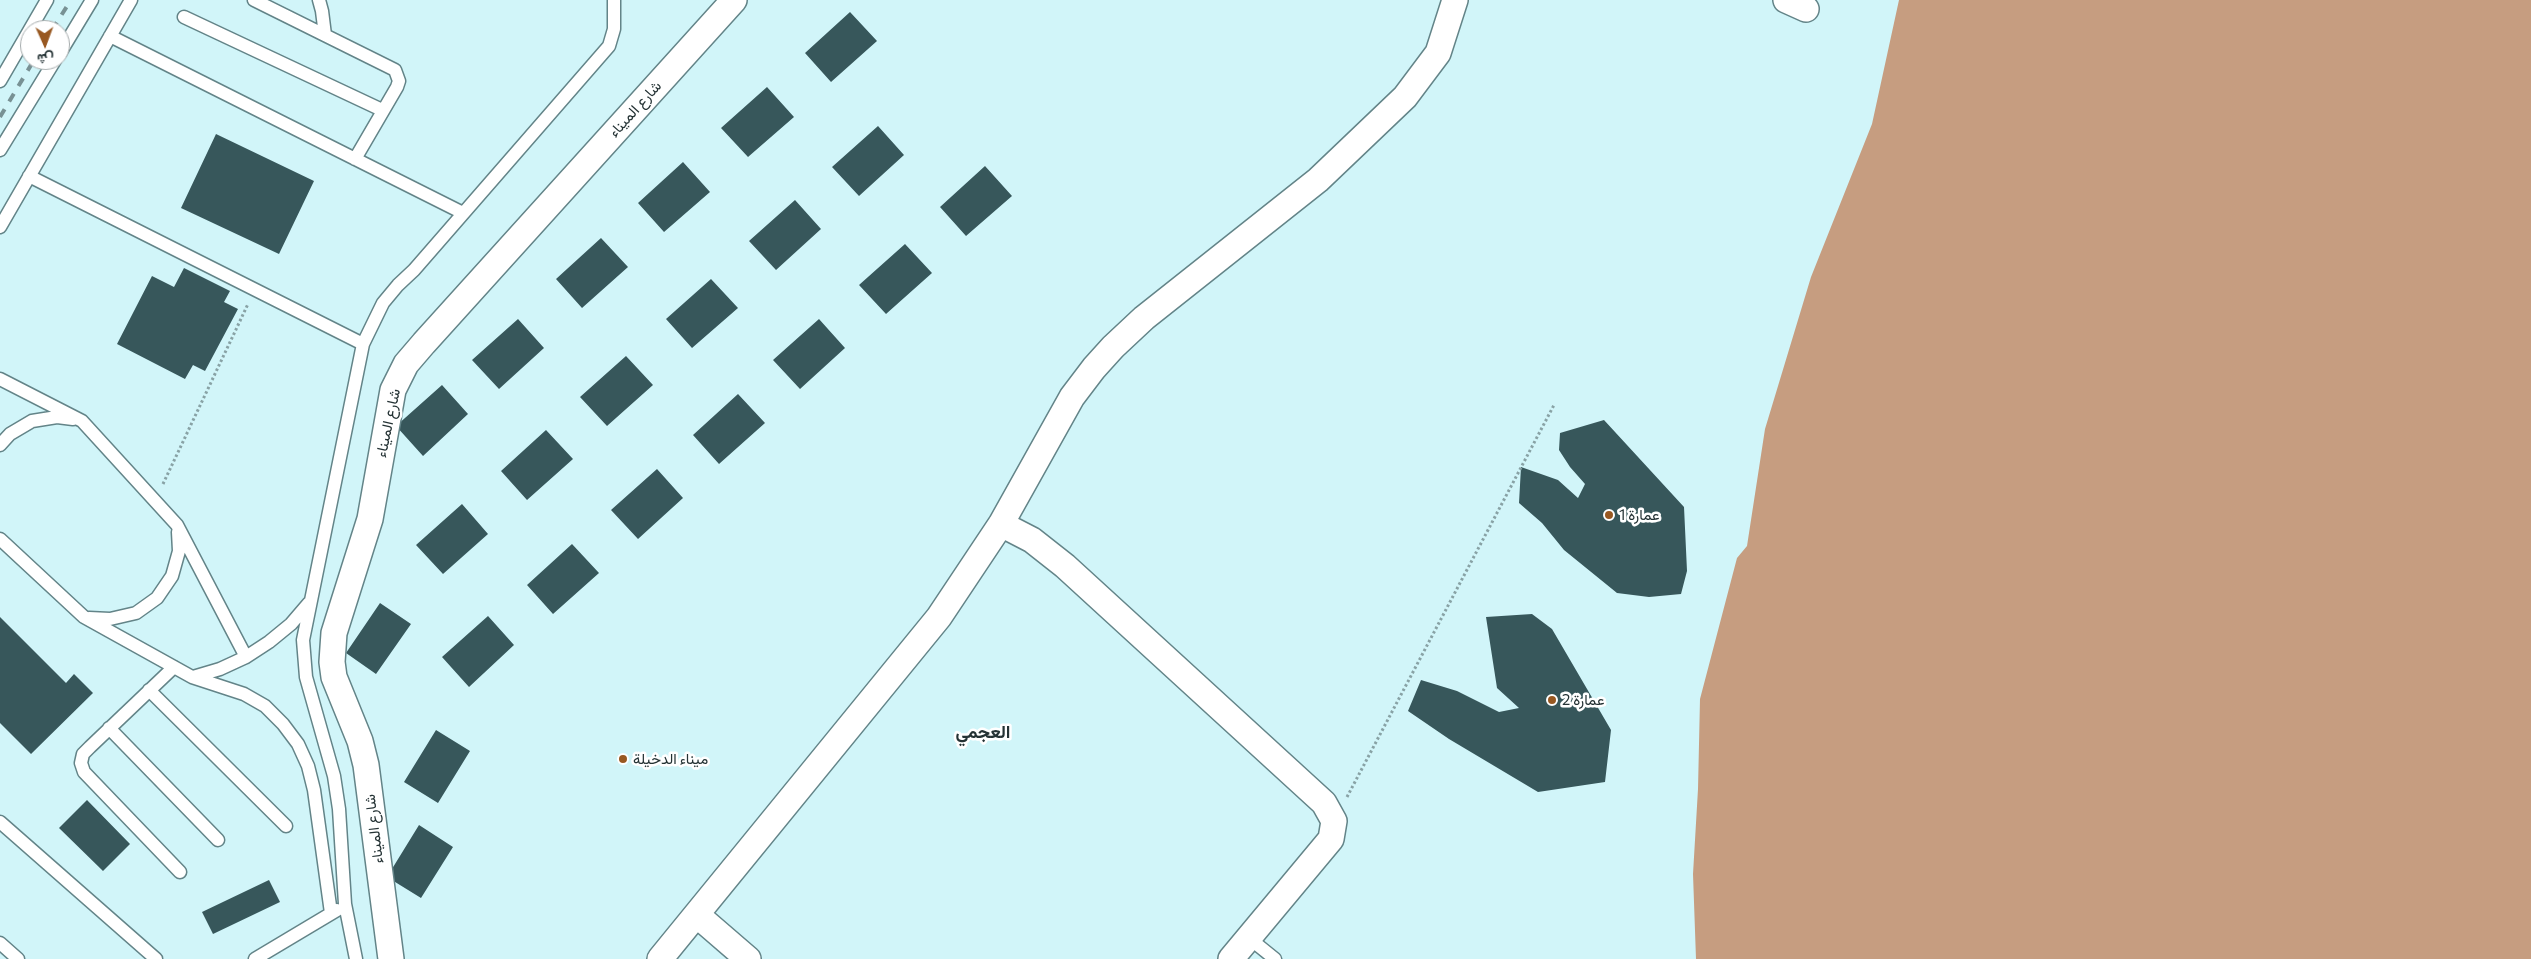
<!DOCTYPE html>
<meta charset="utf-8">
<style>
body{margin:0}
#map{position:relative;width:2531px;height:959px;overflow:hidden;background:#d1f5f9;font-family:Commissioner,Vazirmatn,sans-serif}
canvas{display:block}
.north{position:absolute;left:20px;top:20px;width:50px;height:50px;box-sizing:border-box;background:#fff;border:1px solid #a7adae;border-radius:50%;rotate:178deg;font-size:14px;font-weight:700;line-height:20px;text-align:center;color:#243234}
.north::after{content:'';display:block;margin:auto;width:18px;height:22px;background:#985821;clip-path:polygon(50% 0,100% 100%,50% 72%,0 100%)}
</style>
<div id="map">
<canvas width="2531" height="959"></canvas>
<div class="north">ش</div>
</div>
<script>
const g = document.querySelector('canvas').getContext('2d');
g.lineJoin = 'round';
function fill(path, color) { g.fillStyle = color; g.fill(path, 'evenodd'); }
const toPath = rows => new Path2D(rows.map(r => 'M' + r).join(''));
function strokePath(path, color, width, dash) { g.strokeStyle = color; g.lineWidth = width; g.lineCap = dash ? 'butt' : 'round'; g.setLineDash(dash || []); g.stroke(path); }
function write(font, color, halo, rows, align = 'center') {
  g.font = font + ' Commissioner,Vazirmatn,sans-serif'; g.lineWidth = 5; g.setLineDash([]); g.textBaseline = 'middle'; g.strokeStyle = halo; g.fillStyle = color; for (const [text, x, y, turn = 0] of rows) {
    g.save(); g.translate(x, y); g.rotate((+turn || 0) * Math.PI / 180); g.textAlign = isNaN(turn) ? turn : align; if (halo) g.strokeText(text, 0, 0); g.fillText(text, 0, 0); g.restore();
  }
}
fill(toPath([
 [1899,0,2531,0,2531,959,1696,959,1693,874,1698,789,1700,699,1737,558,1747,546,1765,429,1811,277,1872,124]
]), '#c69d80');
fill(toPath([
 [850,12,877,41,831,82,805,53],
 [767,87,794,117,748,157,721,128],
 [878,126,904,155,859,196,832,167],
 [216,134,314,181,279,254,181,208],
 [683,162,710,192,664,232,638,203],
 [985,166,1012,196,966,236,940,207],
 [795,200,821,229,776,270,749,241],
 [601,238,628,267,582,308,556,279],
 [905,244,932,273,886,314,859,285],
 [184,268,230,291,224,302,238,309,205,371,193,365,185,379,117,344,152,276,174,287],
 [711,279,738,308,692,348,666,319],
 [518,319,544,348,499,389,472,360],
 [819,319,845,348,800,389,773,360],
 [626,356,653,385,607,426,580,397],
 [442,385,468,414,423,456,396,426],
 [738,394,765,423,719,464,693,435],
 [1604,420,1684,507,1687,571,1681,594,1649,597,1617,593,1564,550,1542,523,1519,503,1521,467,1558,480,1578,498,1585,484,1570,467,1559,450,1560,433],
 [546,430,573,459,527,500,501,471],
 [657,469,683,498,638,539,611,510],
 [462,504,488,534,443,574,416,545],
 [572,544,599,573,553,614,527,585],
 [380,603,411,624,376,674,346,653],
 [1532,614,1552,629,1611,730,1605,782,1538,792,1449,739,1408,711,1421,680,1457,691,1499,712,1519,708,1497,688,1486,617],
 [488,616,514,645,469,687,442,657],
 [0,617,66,683,74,674,93,693,31,754,0,723],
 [436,730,470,751,438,803,404,782],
 [87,800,130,844,103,871,59,828],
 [419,825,453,847,421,898,387,877],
 [269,880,280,902,213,934,202,912]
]), '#37575b');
const service = toPath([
 [254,0,395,70,399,81,397,87,355,159],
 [319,0,322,11,325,35],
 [184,17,382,110],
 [110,36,463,213],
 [60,53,92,0],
 [0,81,47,0],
 [0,150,55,60],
 [29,176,363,344],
 [0,227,131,0],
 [0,379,82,421,177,525,246,657],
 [0,445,10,434,32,421,57,417,73,419],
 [0,539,84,617,192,677,244,694,265,706,283,724,298,744,308,766,314,790,331,913],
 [89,618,110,619,136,613,157,598,172,576,179,551,178,532],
 [174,667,90,747,83,754,81,763,84,772,180,872],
 [193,677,220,669,246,657,269,642,291,624,309,603],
 [149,690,286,826],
 [109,728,218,840],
 [0,822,156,959],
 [1249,938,1275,959],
 [0,943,18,959],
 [255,959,337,910],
 [356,959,345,904,339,809,334,776,306,677,303,640,363,344,383,303,398,285,414,270,609,46,614,29,614,0]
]);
const minor = toPath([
 [1786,0,1806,9],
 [1001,524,1032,540,1065,566,1324,803,1334,821,1331,839,1231,959],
 [697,915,748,959],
 [391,959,366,765,360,741,334,677,332,662,334,633,370,519,393,390,406,364,424,343,734,0],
 [660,959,939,617,1001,524,1072,397,1094,368,1113,347,1144,318,1318,180,1405,97,1438,53,1455,0]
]);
strokePath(service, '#638488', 15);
strokePath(minor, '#638488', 28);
strokePath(toPath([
 [163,484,248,304],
 [1347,797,1554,405]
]), '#88a2a5', 3, [2.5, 2.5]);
strokePath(service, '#fff', 12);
strokePath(minor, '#fff', 25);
strokePath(toPath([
 [52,30,71,0],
 [0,117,34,60]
]), '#789194', 4, [9, 9]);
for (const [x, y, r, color] of [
 [1609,515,5,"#985821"],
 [1552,700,5,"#985821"],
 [623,759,5,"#985821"]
]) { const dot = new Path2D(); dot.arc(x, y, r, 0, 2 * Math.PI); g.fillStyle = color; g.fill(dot); strokePath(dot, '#fff', 2); }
write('15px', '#243234', '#fff', [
 ["شارع الميناء",635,109,-48],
 ["شارع الميناء",388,423,-78],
 ["شارع الميناء",374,829,-97]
]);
write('15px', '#243234', '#fff', [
 ["عمارة 1",1619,515],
 ["عمارة 2",1562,700],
 ["ميناء الدخيلة",633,759]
], 'left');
write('bold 18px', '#243234', '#fff', [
 ["العجمي",983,732]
]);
</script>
